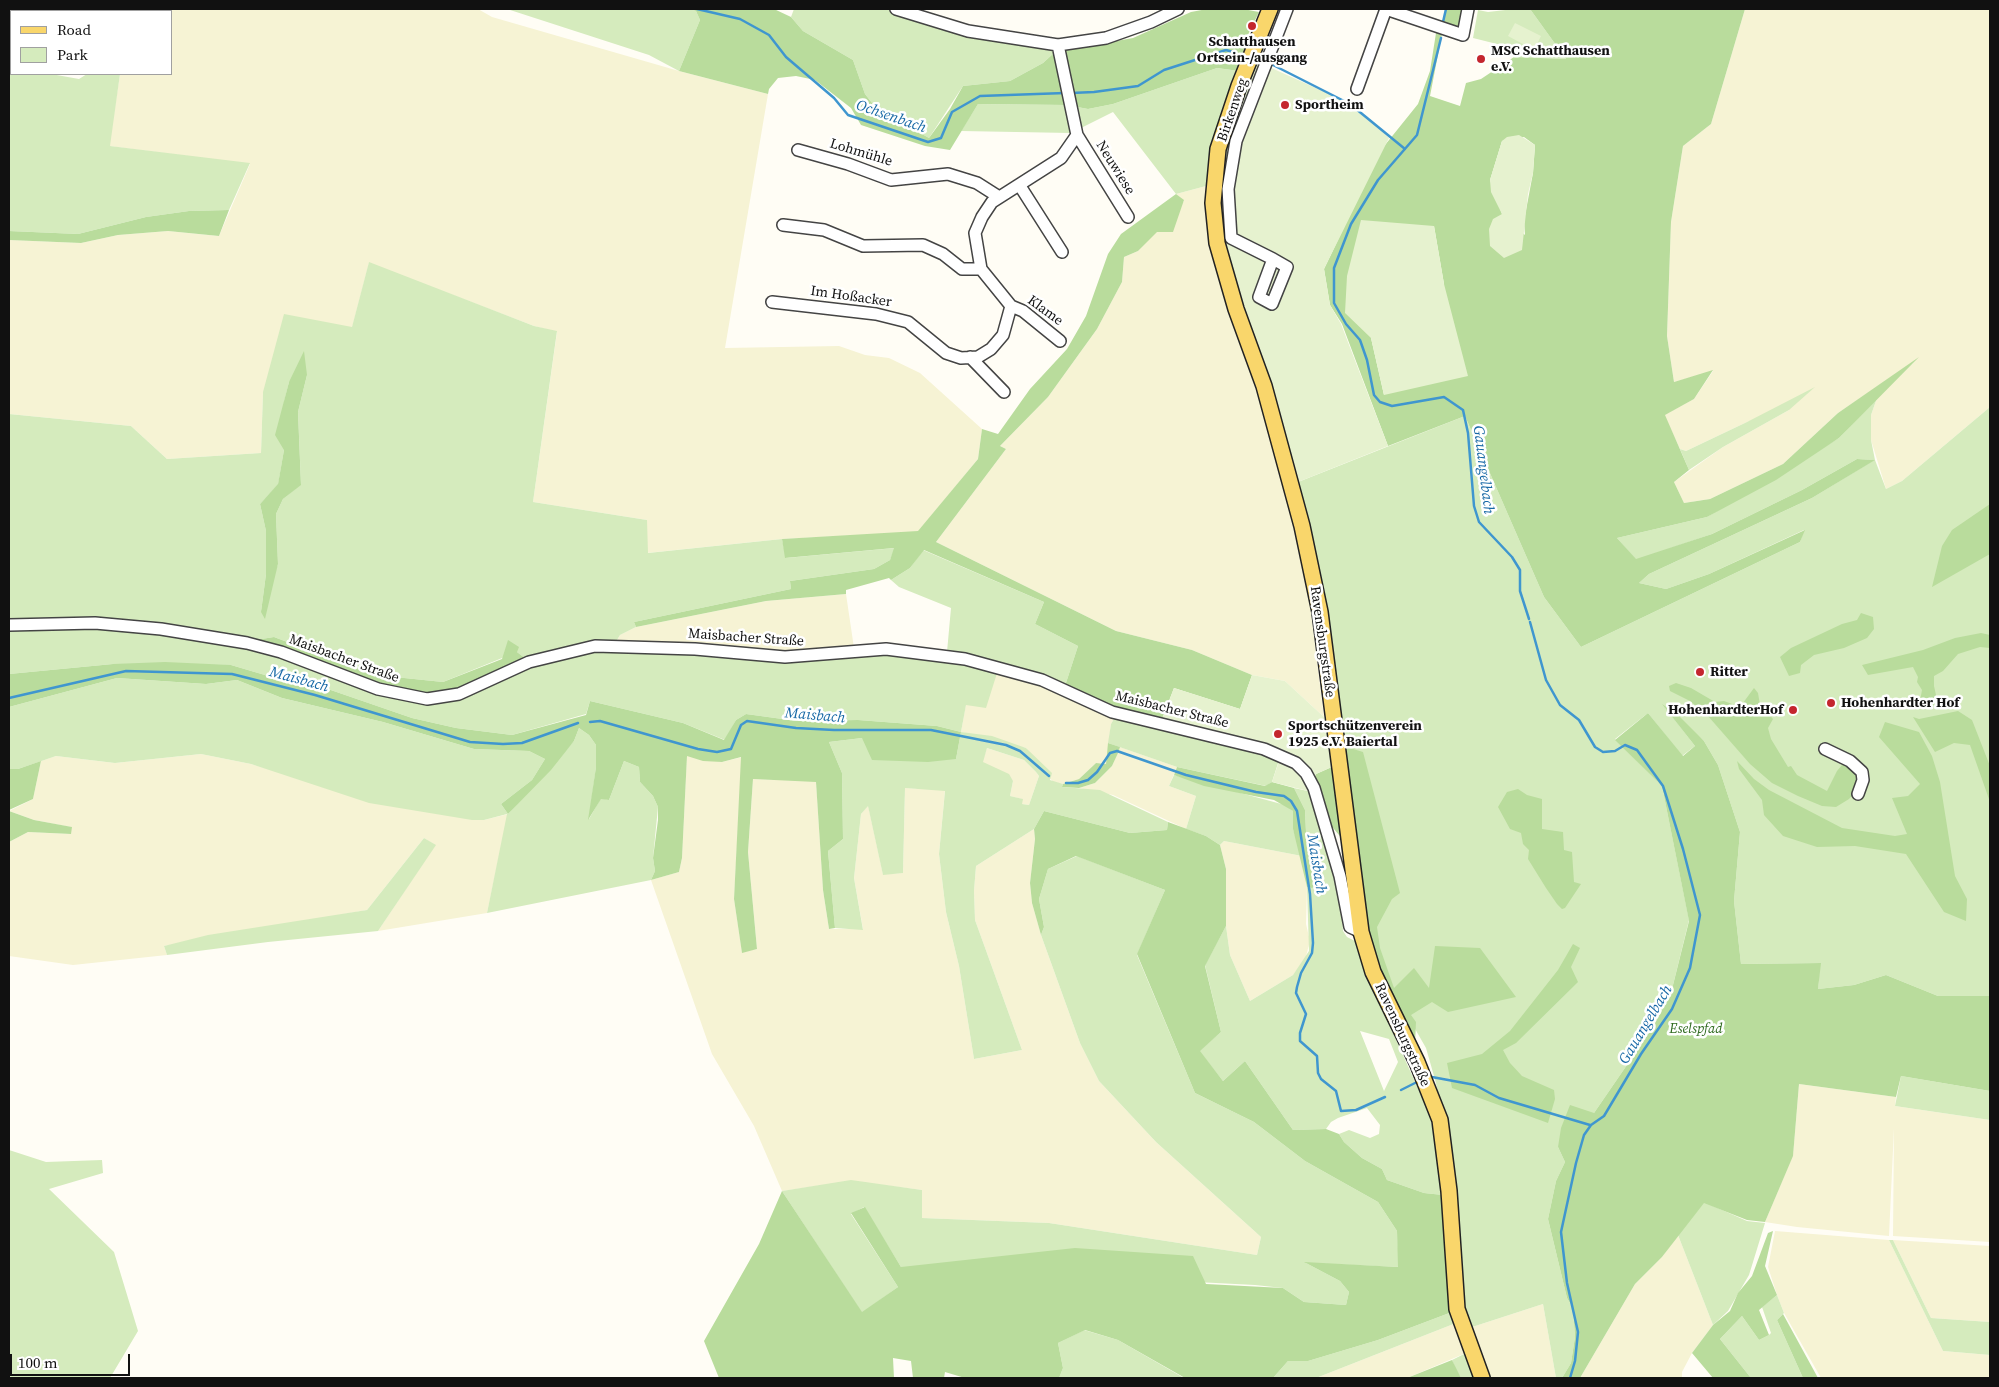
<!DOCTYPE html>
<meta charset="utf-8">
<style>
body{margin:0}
#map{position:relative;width:1999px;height:1387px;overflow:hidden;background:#fffdf5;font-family:"Source Serif 4",serif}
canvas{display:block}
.frame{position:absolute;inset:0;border:10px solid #111;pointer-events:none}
.legend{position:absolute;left:10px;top:10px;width:162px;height:65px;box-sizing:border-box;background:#fff;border:1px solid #a0a0a0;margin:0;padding:6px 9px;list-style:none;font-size:15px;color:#111}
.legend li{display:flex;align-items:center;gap:10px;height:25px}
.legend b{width:25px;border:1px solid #a0a0a0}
.scale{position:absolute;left:10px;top:1354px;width:120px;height:22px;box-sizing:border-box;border:2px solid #111;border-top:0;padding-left:6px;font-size:15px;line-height:18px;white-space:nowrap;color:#111;-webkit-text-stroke:4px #fff;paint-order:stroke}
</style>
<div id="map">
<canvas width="1999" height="1387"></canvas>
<div class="frame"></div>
<ul class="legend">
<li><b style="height:6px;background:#f9d66b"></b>Road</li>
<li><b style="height:14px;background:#d5ebbd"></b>Park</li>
</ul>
<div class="scale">100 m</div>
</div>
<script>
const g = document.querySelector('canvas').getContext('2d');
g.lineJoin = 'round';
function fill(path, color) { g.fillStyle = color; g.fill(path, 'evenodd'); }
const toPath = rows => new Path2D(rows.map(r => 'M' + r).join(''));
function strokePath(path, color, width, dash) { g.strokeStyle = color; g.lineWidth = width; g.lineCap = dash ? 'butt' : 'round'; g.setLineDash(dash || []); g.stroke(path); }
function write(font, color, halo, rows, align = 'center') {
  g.font = font + ' "Source Serif 4",serif'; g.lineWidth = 5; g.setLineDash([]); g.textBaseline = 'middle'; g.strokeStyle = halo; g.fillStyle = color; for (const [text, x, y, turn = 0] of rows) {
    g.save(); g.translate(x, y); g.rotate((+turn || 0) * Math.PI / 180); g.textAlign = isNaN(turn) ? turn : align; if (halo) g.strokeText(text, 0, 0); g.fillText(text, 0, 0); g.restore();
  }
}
fill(toPath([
 [130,9,478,9,492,17,679,71,768,94,725,348,839,346,865,355,889,358,920,373,982,429,978,459,918,532,782,539,647,553,647,520,533,502,557,332,534,326,369,263,352,328,263,392,261,453,167,459,131,426,9,414,9,240,81,243,118,235,168,231,219,236,250,164,109,146,120,74,171,74,171,11,130,11],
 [1745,9,1990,9,1990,407,1902,481,1886,489,1871,440,1871,415,1877,398,1915,361,1838,413,1783,464,1710,499,1684,503,1674,482,1723,447,1789,410,1747,422,1686,451,1680,449,1664,415,1694,399,1713,371,1674,382,1667,336,1671,222,1683,146,1711,124],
 [1206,186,1209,237,1224,292,1278,457,1309,597,1324,717,1285,681,1252,675,1192,650,1116,631,936,542,1006,449,1000,446,1048,397,1097,329,1122,282,1124,257,1138,251,1184,201,1176,194],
 [846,594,854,648,787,654,644,644,617,640,620,635,636,627,766,601],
 [998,670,1037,682,1115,717,1111,724,1106,764,1096,763,1079,779,1063,784,1053,782,1026,748,961,732,966,704],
 [1120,747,1177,767,1169,786,1196,796,1186,829,1113,795,1079,788,1095,783,1112,766],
 [987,748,1024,760,1036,772,1039,776,1029,805,1022,804,1022,799,1010,796,1013,781,982,762],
 [201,754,251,764,292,776,484,820,508,814,487,913,378,931,435,845,424,838,367,910,164,946,167,955,73,965,9,956,9,842,28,832,70,834,71,827,34,820,9,811,33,799,41,761,56,756,115,763],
 [687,755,722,762,742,757,734,899,742,952,757,949,748,852,753,779,816,781,823,890,829,929,863,929,854,878,861,814,868,805,883,874,903,873,905,788,945,790,939,854,946,912,959,966,974,1059,1022,1050,975,920,974,891,976,866,1034,829,1035,839,1030,883,1032,903,1041,935,1080,1043,1099,1081,1156,1142,1261,1237,1257,1255,1049,1223,922,1218,922,1190,851,1181,782,1191,754,1126,712,1054,651,880,679,872,682,858],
 [1224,841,1302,856,1307,887,1306,924,1310,941,1305,960,1293,975,1250,1001,1230,955,1226,926,1226,869,1220,845],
 [1799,1084,1896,1097,1895,1106,1990,1120,1990,1242,1893,1236,1894,1128,1889,1236,1797,1227,1765,1222,1793,1155],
 [1775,1231,1889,1240,1943,1351,1990,1355,1990,1378,1821,1378,1784,1313,1777,1295,1768,1267],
 [1678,1235,1713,1325,1692,1353,1682,1372,1682,1378,1580,1378,1635,1284,1662,1257],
 [1893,1240,1990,1246,1990,1322,1931,1318],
 [1543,1304,1556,1378,1487,1378,1466,1329],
 [1456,1323,1466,1353,1407,1378,1316,1378]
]), '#f6f3d4');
fill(toPath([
 [9,9,27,9,26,11,11,11,11,74,51,74,79,79,87,74,120,74,110,146,250,163,229,210,189,211,146,217,78,234,9,231],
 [507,9,689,9,696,11,700,20,679,71,649,55],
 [794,9,886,9,917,20,1054,49,1055,52,1043,63,1010,81,963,86,929,138,876,108,865,94,853,60,803,31,791,17],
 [1514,9,1530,9,1566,59,1514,57,1509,47,1473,38,1478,10,1488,12],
 [1217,68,1239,71,1218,135,1206,186,1176,194,1113,112,1071,133,961,131,978,104,1067,105,1088,109,1113,104],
 [369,262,534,326,557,331,533,502,647,520,648,553,782,539,786,558,895,548,890,560,874,569,790,581,791,589,634,622,636,627,620,635,617,640,553,651,526,659,517,652,443,682,375,675,274,637,255,640,9,620,9,414,131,426,167,459,261,453,263,392,284,314,352,327],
 [307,375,298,412,301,484,283,499,276,514,278,564,261,612,266,574,266,531,260,504,278,485,284,450,284,402,289,382],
 [1815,387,1789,410,1723,447,1689,470,1680,449,1686,451,1747,422],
 [1877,398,1871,415,1871,440,1875,460,1886,489,1902,481,1990,407,1990,996,1938,996,1886,975,1854,985,1818,989,1820,963,1741,964,1734,901,1740,832,1718,765,1704,741,1664,706,1695,746,1682,756,1648,713,1615,739,1662,786,1689,920,1671,993,1653,1027,1594,1113,1558,1147,1565,1162,1556,1181,1548,1219,1567,1298,1573,1308,1575,1337,1571,1363,1562,1378,1556,1378,1543,1304,1466,1329,1452,1188,1436,1083,1426,1048,1394,992,1365,919,1330,655,1298,482,1465,416,1544,597,1581,647,1800,542,1804,530,1709,574,1666,589,1639,583,1649,574,1812,498,1874,460,1857,459,1802,490,1712,534,1636,560,1617,538,1707,517,1839,438],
 [923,550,1044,602,1035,624,1078,646,1065,686,947,652,951,608,899,587,891,580,910,568],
 [32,627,125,629,264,650,400,698,508,675,576,651,882,653,949,661,998,670,986,708,966,705,961,732,992,736,1026,748,1052,773,1050,780,1063,784,1062,787,1100,790,1168,822,1167,830,1130,833,1044,811,1034,829,976,866,974,891,975,920,1022,1050,974,1059,959,966,946,912,939,854,945,791,905,788,903,873,883,875,868,806,861,814,854,878,863,930,835,928,828,851,843,839,842,773,829,742,862,738,956,759,961,732,937,726,858,720,797,721,746,714,736,720,725,740,683,723,590,701,586,714,512,735,456,728,412,718,322,687,275,678,231,665,113,664,9,674,9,629],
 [987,748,1024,760,1036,772,1039,776,1029,805,1022,804,1023,799,1010,796,1013,781,1009,774,983,762],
 [117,678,206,684,237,680,282,698,383,722,474,749,529,751,545,759,532,780,501,804,508,814,574,741,579,728,589,735,596,745,596,767,589,819,601,798,609,800,624,761,639,767,640,782,653,796,658,807,653,858,655,871,651,880,487,913,507,814,484,820,472,820,369,803,251,764,201,754,115,763,56,756,18,769,9,769,9,707],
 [1115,717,1280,757,1272,782,1266,786,1177,767,1108,743,1111,724],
 [1174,775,1285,805,1293,811,1293,829,1302,856,1224,841,1220,845,1206,836,1186,829,1196,796,1169,786],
 [1294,788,1312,792,1341,899,1343,931,1347,937,1359,943,1368,977,1429,1113,1435,1139,1443,1195,1424,1193,1387,1180,1382,1169,1362,1158,1344,1142,1339,1134,1349,1130,1370,1138,1379,1134,1380,1125,1367,1108,1338,1118,1331,1122,1326,1129,1293,1130,1245,1061,1223,1081,1199,1051,1221,1032,1205,965,1226,926,1230,955,1250,1001,1293,975,1309,951,1307,887,1312,888,1323,877,1312,853,1306,831,1305,810],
 [1360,1031,1389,1039,1398,1062,1384,1091],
 [424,838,436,845,378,931,268,942,167,955,164,946,208,935,367,910],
 [1077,856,1165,890,1137,955,1195,1093,1254,1122,1305,1161,1378,1202,1397,1231,1399,1267,1306,1263,1340,1281,1349,1292,1346,1305,1304,1302,1283,1288,1255,1285,901,1267,864,1207,851,1214,898,1287,862,1313,782,1191,851,1180,922,1190,922,1218,1049,1223,1257,1255,1261,1237,1156,1142,1099,1081,1080,1043,1041,935,1044,927,1039,899,1048,869],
 [1901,1076,1990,1091,1990,1120,1895,1106],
 [9,1150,46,1162,102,1160,103,1173,49,1189,114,1252,138,1331,110,1378,9,1378],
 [1704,1202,1747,1221,1765,1223,1749,1275,1728,1311,1713,1325,1678,1235],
 [1889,1240,1893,1240,1931,1318,1990,1322,1990,1355,1943,1351],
 [1777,1295,1784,1313,1777,1320,1803,1378,1751,1378,1720,1339,1742,1316,1759,1340,1769,1335,1771,1333,1762,1307],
 [1452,1312,1456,1323,1316,1378,1273,1378,1288,1361,1308,1361,1378,1340],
 [1084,1330,1118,1340,1184,1378,1059,1378,1063,1368,1058,1343],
 [1466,1353,1477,1378,1461,1378,1456,1370,1452,1360]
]), '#d5ebbd');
fill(toPath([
 [689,9,774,9,791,17,803,31,853,60,865,94,876,108,929,138,950,109,963,86,1010,81,1043,63,1055,52,1133,38,1191,12,1207,9,1243,9,1259,12,1245,41,1244,57,1239,71,1217,68,1113,104,1088,109,1067,105,978,104,950,150,925,146,861,125,851,108,815,80,796,76,778,78,769,89,768,94,679,71,700,20,696,11],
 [1446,9,1464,9,1456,36,1442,34,1430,96,1460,106,1466,83,1481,79,1514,57,1566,59,1530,9,1745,9,1711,124,1683,146,1671,222,1667,336,1674,382,1713,370,1694,399,1665,415,1689,470,1674,482,1684,503,1710,499,1783,464,1838,413,1919,357,1839,438,1776,480,1707,517,1617,538,1636,559,1712,534,1802,490,1857,459,1875,460,1812,498,1649,574,1639,583,1666,589,1709,574,1805,530,1800,542,1581,647,1544,597,1465,416,1388,446,1342,324,1330,305,1324,269,1381,150,1418,104,1430,71,1436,33,1442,24],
 [1524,137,1535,145,1533,173,1524,221,1525,235,1502,214,1490,180,1502,141],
 [1434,226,1444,284,1384,395,1371,338],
 [1176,194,1184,200,1173,232,1157,232,1138,251,1124,257,1122,282,1097,329,1048,397,1000,446,1006,449,936,542,1116,631,1192,650,1252,675,1240,709,1174,688,1162,719,1112,706,1065,686,1078,646,1035,624,1044,602,924,550,910,568,891,580,889,578,846,590,846,594,766,601,636,627,634,622,791,589,790,581,874,569,890,560,894,548,785,558,782,539,918,531,978,459,982,429,998,434,1030,389,1067,349,1086,316,1108,254,1121,234],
 [229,210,219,236,168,231,118,235,81,243,9,240,9,231,78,234,146,217,189,211],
 [304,351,307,375,298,412,301,485,283,499,276,514,278,564,265,619,261,612,266,574,266,531,260,504,278,484,284,450,275,435,289,382],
 [1990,504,1990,554,1932,587,1942,546,1952,530],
 [1861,613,1873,617,1874,629,1867,638,1844,648,1814,655,1801,665,1800,673,1789,676,1780,657,1791,648,1842,624,1857,620],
 [1981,633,1990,635,1990,648,1980,647,1958,654,1943,671,1934,676,1934,686,1936,695,1933,708,1924,710,1920,701,1922,690,1917,682,1918,677,1913,667,1868,675,1862,665,1923,650,1955,638],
 [274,637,375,675,443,682,502,659,508,640,519,647,517,652,526,659,462,691,436,696,408,694,255,640],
 [165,662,231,665,275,678,322,687,412,718,456,728,512,735,586,715,590,701,683,723,724,740,736,720,746,714,797,721,858,720,937,726,961,732,956,759,928,762,872,760,862,738,829,742,842,773,843,839,828,851,835,928,829,929,823,890,816,782,753,779,748,852,757,949,742,953,734,899,741,757,722,762,703,761,687,756,682,858,679,872,651,880,655,871,653,858,658,820,658,807,653,796,640,782,639,767,624,761,609,800,601,799,588,820,596,767,596,745,589,735,579,728,574,741,551,770,508,814,501,804,532,780,545,759,529,751,474,749,383,722,282,698,237,680,206,684,117,678,9,707,9,674,113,664],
 [1676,683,1691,688,1715,702,1724,701,1740,707,1754,688,1758,693,1760,705,1773,719,1768,728,1771,739,1788,767,1791,766,1797,775,1827,791,1837,771,1842,765,1849,764,1859,775,1856,791,1849,799,1836,807,1822,806,1798,796,1772,783,1750,764,1708,716,1690,701,1670,691,1669,686],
 [1662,704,1678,715,1704,741,1718,765,1740,832,1734,901,1741,964,1821,963,1818,989,1854,985,1886,975,1938,996,1990,996,1990,1091,1901,1076,1896,1097,1799,1084,1793,1156,1765,1222,1747,1220,1704,1203,1662,1257,1635,1284,1580,1378,1562,1378,1571,1363,1575,1337,1573,1308,1567,1298,1548,1219,1556,1181,1565,1162,1558,1147,1561,1128,1570,1105,1594,1113,1653,1027,1671,993,1689,921,1662,786,1615,740,1648,713,1683,756,1695,746],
 [1958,711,1972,720,1990,766,1990,802,1970,745,1954,743,1935,752,1913,717,1919,719],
 [1885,722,1919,732,1932,756,1940,782,1955,876,1967,899,1966,921,1944,912,1906,854,1855,846,1817,847,1783,836,1764,815,1762,800,1739,769,1737,761,1754,779,1769,790,1842,828,1895,836,1907,834,1892,798,1908,796,1920,784,1879,737],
 [1108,743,1120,747,1118,753,1112,766,1095,783,1079,788,1062,787,1063,784,1079,779,1096,763,1106,764],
 [1340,745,1363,752,1400,893,1392,899,1377,927,1380,948,1394,988,1414,968,1429,988,1435,946,1480,948,1516,997,1448,1012,1432,1002,1411,1015,1416,1022,1415,1044,1376,964,1366,938],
 [41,761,33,799,9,810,9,769,18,769],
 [1334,766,1344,841,1329,823,1313,780,1316,774],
 [1177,767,1265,786,1272,782,1294,788,1305,810,1306,832,1312,853,1323,877,1321,884,1312,888,1307,887,1293,829,1293,811,1274,800,1204,786,1174,775],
 [1518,789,1527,795,1542,799,1542,829,1563,832,1564,850,1572,852,1574,882,1581,884,1565,908,1562,909,1557,904,1546,888,1528,859,1529,850,1523,844,1521,833,1510,829,1498,807,1507,792],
 [9,811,34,820,72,827,71,834,28,832,9,842],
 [1044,811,1130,833,1167,830,1168,822,1206,836,1220,845,1226,869,1226,926,1205,966,1221,1032,1200,1051,1223,1081,1245,1061,1293,1130,1326,1129,1339,1134,1344,1142,1362,1158,1382,1169,1387,1180,1424,1193,1443,1195,1452,1312,1378,1340,1308,1361,1288,1361,1273,1378,1185,1378,1118,1340,1085,1330,1058,1343,1063,1368,1059,1378,965,1378,945,1372,944,1378,913,1378,911,1361,893,1358,894,1378,719,1378,704,1341,759,1244,782,1191,862,1312,898,1287,851,1213,865,1207,901,1267,1075,1248,1193,1256,1206,1284,1283,1288,1304,1302,1346,1305,1349,1292,1340,1281,1304,1262,1398,1267,1397,1231,1378,1202,1305,1161,1254,1122,1195,1093,1137,954,1165,890,1076,856,1048,869,1039,899,1044,927,1041,935,1032,903,1030,883,1035,839,1034,829],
 [1573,944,1580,948,1571,967,1578,982,1516,1043,1503,1050,1510,1063,1522,1076,1554,1090,1555,1099,1548,1123,1452,1088,1447,1063,1482,1054,1510,1031,1558,970],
 [1773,1231,1765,1266,1777,1295,1759,1310,1769,1335,1759,1340,1742,1316,1720,1339,1751,1378,1713,1378,1692,1353,1713,1325,1730,1311,1738,1293,1752,1276,1768,1233],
 [1783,1314,1818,1378,1803,1378,1777,1320],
 [1452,1360,1461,1378,1407,1378]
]), '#b9dc9c');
fill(toPath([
 [1515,23,1541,36,1534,50,1508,36],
 [1256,61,1349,103,1371,120,1389,138,1324,269,1330,305,1341,324,1388,446,1298,482,1284,430,1227,264,1221,227,1219,181,1229,137],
 [1519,135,1535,145,1533,173,1528,194,1522,250,1504,258,1490,246,1489,229,1493,219,1502,214,1491,192,1490,180,1502,141,1507,137],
 [1361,220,1434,226,1444,284,1468,376,1384,395,1371,338,1345,313,1347,276],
 [1252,675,1285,681,1324,717,1334,766,1316,774,1308,791,1272,782,1283,749,1162,719,1174,688,1240,709]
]), '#e6f2cf');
strokePath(toPath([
 [697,9,740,19,769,35,786,57,834,98,848,115,928,142,941,138,952,112,980,96,1065,93],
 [1443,22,1446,9],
 [1441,38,1417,135,1378,180,1351,224,1334,268,1334,303,1346,324,1360,340,1367,360,1374,395,1380,402,1392,406,1444,397,1463,410,1468,433,1474,506,1479,522,1512,557,1520,570,1520,591,1529,619],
 [1273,65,1350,104,1405,149],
 [1071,93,1094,92,1138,86,1164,70,1226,50,1236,53],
 [1530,622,1546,680,1560,705,1579,720,1595,747,1603,752,1615,751,1625,745,1637,750,1663,786,1683,849,1700,915,1690,968,1672,1009,1641,1054,1604,1116,1591,1125,1584,1135,1576,1163,1561,1232,1567,1283,1578,1332,1575,1361,1570,1378],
 [9,698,126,671,232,674,315,695,470,742,503,744,522,743,578,723],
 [590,722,600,721,698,749,717,752,731,749,741,725,747,721,796,728,834,730,931,730,1006,745,1020,751,1049,776],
 [1066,783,1078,783,1088,780,1097,772,1110,753,1117,751,1186,775,1256,792,1284,796,1291,801,1297,811,1310,894,1313,943,1312,953,1301,973,1297,987,1296,993,1306,1014,1300,1033,1300,1041,1317,1056,1318,1073,1321,1079,1336,1091,1341,1111,1356,1110,1385,1097],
 [1432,1077,1475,1085,1499,1098,1590,1125],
 [1401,1090,1419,1081]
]), '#3f96cf', 2.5);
const minor = toPath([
 [896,9,968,31,1058,45,1106,38,1151,22,1178,9],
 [1386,9,1463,35,1468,9],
 [1357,89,1386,9],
 [1077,135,1128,217],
 [798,150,848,164,891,180,948,174,977,183,999,197],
 [1020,186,1062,252],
 [783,225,824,230,863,246,923,245,943,254,962,269,981,269],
 [1273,259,1259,297,1272,304,1287,267,1273,259,1231,238,1228,189,1236,141,1287,9],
 [772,302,876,314,908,322,946,353,961,358,978,357,991,349,1003,335,1011,306,981,269,975,233,982,217,992,202,1061,158,1077,135,1058,45],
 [1011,306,1023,311,1060,341],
 [970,357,1004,392],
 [9,625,95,623,161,629,247,643,281,652,378,689,427,699,459,694,529,662,595,646,695,649,785,657,886,649,965,659,1042,680,1112,712,1264,749,1296,763,1306,773,1314,788,1340,876,1350,927,1361,932],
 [1825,749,1850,761,1862,772,1863,780,1858,794]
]);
const major = toPath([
 [1270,9,1239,86,1218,149,1213,203,1217,243,1236,309,1264,386,1302,526,1320,612,1361,932,1373,972,1417,1062,1440,1120,1449,1191,1457,1309,1482,1378]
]);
strokePath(minor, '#444', 14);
strokePath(major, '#222', 18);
strokePath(minor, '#fff', 11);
strokePath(major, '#f9d66b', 15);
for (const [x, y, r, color] of [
 [1252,26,5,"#c4262e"],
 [1481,59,5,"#c4262e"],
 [1285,105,5,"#c4262e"],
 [1700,672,5,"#c4262e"],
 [1831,703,5,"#c4262e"],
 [1793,710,5,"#c4262e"],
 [1278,734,5,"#c4262e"]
]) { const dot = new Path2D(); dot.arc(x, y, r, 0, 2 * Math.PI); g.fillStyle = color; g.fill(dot); strokePath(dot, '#fff', 2); }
write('bold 14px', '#111', '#fff', [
 ["Schatthausen",1252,42,"center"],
 ["Ortsein-/ausgang",1252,58,"center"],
 ["MSC Schatthausen",1491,51],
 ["e.V.",1491,67],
 ["Sportheim",1295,105],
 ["Ritter",1710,672],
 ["Hohenhardter Hof",1841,703],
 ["HohenhardterHof",1783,710,"right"],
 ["Sportschützenverein",1288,726],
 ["1925 e.V. Baiertal",1288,742]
], 'left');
write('14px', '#111', '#fff', [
 ["Birkenweg",1233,110,-71],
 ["Lohmühle",861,153,17],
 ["Neuwiese",1115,168,58],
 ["Im Hoßacker",851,297,8],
 ["Klame",1045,311,36],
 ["Maisbacher Straße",746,638,4],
 ["Ravensburgstraße",1322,642,82],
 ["Maisbacher Straße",344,659,20],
 ["Maisbacher Straße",1172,710,14],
 ["Ravensburgstraße",1402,1035,65]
]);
write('italic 14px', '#2f6b1f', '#fff', [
 ["Eselspfad",1696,1029]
]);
write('italic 15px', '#1768a6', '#fff', [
 ["Ochsenbach",891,117,19],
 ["Gauangelbach",1483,470,83],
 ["Maisbach",299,680,15],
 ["Maisbach",815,716,5],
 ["Maisbach",1316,864,81],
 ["Gauangelbach",1646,1025,-59]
]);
</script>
